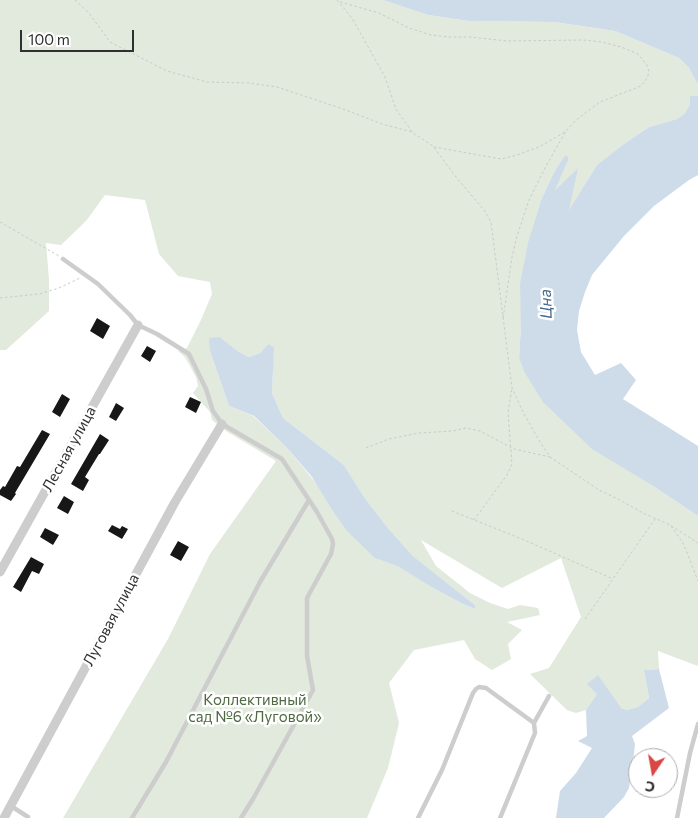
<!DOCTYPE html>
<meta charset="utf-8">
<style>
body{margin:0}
#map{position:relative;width:698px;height:818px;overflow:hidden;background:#fff;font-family:Commissioner,sans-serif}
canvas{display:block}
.north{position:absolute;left:628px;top:748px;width:50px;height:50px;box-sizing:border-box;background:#fff;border:1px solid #acacac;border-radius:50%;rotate:192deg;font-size:14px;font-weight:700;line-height:20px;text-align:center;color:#303030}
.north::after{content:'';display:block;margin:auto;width:18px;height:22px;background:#d84742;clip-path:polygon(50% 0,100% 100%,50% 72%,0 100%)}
.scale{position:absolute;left:20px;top:30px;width:114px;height:22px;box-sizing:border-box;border:2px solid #303030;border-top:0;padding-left:6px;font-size:15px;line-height:18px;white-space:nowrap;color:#303030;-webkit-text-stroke:4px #fff;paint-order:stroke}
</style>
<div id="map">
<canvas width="698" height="818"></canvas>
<div class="north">С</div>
<div class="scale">100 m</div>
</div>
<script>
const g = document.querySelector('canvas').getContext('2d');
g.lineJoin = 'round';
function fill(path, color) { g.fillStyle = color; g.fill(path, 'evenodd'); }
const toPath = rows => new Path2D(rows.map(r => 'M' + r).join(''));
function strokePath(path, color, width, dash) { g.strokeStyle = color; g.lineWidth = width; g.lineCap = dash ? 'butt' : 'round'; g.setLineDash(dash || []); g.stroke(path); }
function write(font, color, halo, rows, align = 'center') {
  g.font = font + ' Commissioner,sans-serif'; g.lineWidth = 5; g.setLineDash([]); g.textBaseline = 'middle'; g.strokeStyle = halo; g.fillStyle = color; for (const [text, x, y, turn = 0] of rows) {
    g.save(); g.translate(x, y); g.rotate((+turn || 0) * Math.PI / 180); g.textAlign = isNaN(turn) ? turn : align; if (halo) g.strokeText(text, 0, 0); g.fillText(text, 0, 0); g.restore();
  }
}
fill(toPath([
 [0,0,383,0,428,15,468,21,554,22,615,31,679,58,689,68,698,85,698,94,684,114,677,119,649,127,621,146,597,165,568,212,577,169,554,191,568,161,563,158,554,172,542,198,521,326,519,358,650,484,698,516,698,666,658,651,659,669,644,670,649,698,638,707,627,710,621,708,597,694,586,710,576,713,567,710,530,674,549,668,581,617,561,558,502,588,421,540,436,566,470,593,490,603,508,609,520,605,538,608,540,615,507,622,522,630,508,644,511,659,492,670,475,659,464,640,414,650,389,683,399,723,388,768,367,818,63,818,168,639,210,554,276,461,226,431,212,420,210,412,193,393,198,386,196,377,185,357,178,351,187,348,200,322,212,294,210,282,178,276,159,254,145,200,105,195,86,221,61,245,46,243,49,280,49,311,6,350,0,350],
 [220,337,239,352,249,357,260,353,268,344,273,367,272,393,283,418,344,465,364,497,388,528,403,545,413,556,475,605,475,609,461,603,431,587,399,567,378,559,288,449,253,416,229,406,210,351]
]), '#e2e9dd');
fill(toPath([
 [383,0,698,0,698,85,689,68,679,58,615,31,554,22,468,21,428,15],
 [698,94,698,175,689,180,654,206,624,236,592,275,585,292,579,311,577,330,581,352,595,375,621,363,636,380,623,399,698,446,698,516,650,484,592,449,543,402,525,373,519,358,521,326,520,284,528,243,542,198,554,172,563,158,566,155,568,157,568,161,555,190,578,168,569,210,597,165,621,146,649,127,677,119,684,114,690,105,690,96,697,96],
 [220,337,239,352,249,357,260,353,268,344,274,347,272,393,283,418,344,465,364,497,388,528,403,545,413,556,475,605,475,609,461,603,431,587,399,567,375,558,347,531,333,511,312,477,288,449,254,416,229,406,210,351,209,338],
 [659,669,669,708,632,736,635,744,633,764,629,788,624,797,604,818,556,818,560,791,576,773,592,748,578,741,587,736,586,710,597,694,587,684,598,675,621,708,627,710,638,707,649,698,644,670]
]), '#cedcea');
fill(toPath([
 [97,318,110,326,103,339,90,331],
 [147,346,156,351,150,362,141,356],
 [62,394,70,399,60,417,52,412],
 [190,397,201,402,196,413,185,407],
 [116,403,124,408,116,421,109,417],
 [42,430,50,434,15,493,16,494,11,501,0,495,0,490,3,486,5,487,17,466,20,467],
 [100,434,109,440,100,454,99,454,85,477,89,480,83,491,71,484],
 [64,496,74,502,68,514,57,508],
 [112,525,120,529,122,526,128,529,122,539,108,531],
 [45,528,59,535,53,545,40,537],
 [178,541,189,547,181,561,170,555],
 [31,557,44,564,39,574,32,571,21,592,13,587]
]), '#171717');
strokePath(toPath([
 [75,0,89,13,110,42,167,71,207,82,249,83,277,87,343,109,382,124,412,132],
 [337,0,352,18,385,77,396,109,413,133,433,146,456,177,484,210,491,222,512,388,523,412,540,442,550,457,599,490,620,500,641,512,670,525,698,543],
 [340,2,379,13,409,28,431,35,449,37,470,37,507,41,583,40,602,42,621,47,638,54,647,65,649,72,647,78,641,86,600,102,576,120,566,131,546,166,529,200,517,236,512,257,503,319],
 [434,147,501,159,517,155,539,147,565,132],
 [0,222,59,256],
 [0,298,39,294,59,288,80,278],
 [366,448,389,439,419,433,453,431,466,428,480,431,514,449,550,457],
 [452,511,522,539,613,579],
 [474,520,507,475,512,464,508,413,512,388],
 [671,526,683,543,688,555,698,581],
 [585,619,655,519]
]), '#cacaca', 1, [2.5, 2.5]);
strokePath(toPath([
 [63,259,98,284,130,315,138,325,157,334,189,354,206,389,213,411,222,424,282,459,317,512,332,539,333,544,331,554,307,598,307,656,313,690,253,799,241,818],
 [534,723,549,696],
 [11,806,28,817],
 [132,818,166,762,260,582,309,500],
 [418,818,442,770,473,693,476,689,479,687,486,688,534,723,535,733,500,818],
 [677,818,690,753,698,724]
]), '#cdcdcd', 4.5);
strokePath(toPath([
 [0,572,138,325],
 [4,818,175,502,222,424]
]), '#cdcdcd', 9);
write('15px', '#303030', '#fff', [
 ["Лесная улица",69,449,-61],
 ["Луговая улица",111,620,-62]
]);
write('15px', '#4f6941', '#fff', [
 ["Коллективный",255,700],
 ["сад №6 «Луговой»",255,717]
]);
write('italic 16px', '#44698d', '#fff', [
 ["Цна",546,304,-92]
]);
</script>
